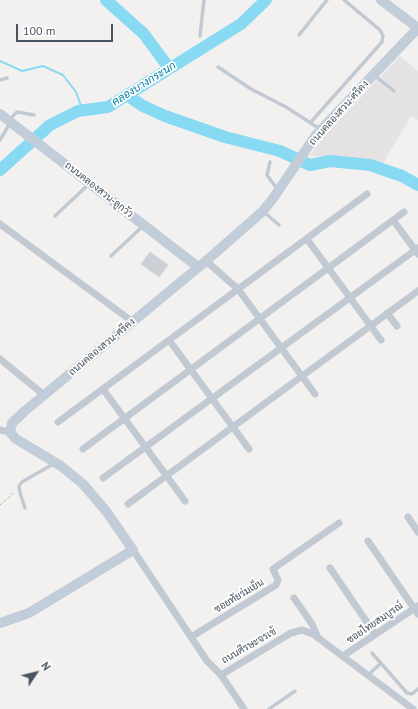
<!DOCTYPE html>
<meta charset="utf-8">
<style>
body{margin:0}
#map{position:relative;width:418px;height:709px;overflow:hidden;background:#f3f1f0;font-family:"PT Sans",sans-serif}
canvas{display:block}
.north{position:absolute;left:16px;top:653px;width:40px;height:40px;-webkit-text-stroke:3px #fff;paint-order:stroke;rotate:55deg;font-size:11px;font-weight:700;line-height:16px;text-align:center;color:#475360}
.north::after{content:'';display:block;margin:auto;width:14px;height:18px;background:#475360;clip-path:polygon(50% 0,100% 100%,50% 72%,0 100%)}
.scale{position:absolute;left:16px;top:24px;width:97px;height:18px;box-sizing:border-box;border:2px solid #475360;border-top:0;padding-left:5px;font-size:12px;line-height:14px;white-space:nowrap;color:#475360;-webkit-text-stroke:3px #fff;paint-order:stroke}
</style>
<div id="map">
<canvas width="418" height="709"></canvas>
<div class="north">N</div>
<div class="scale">100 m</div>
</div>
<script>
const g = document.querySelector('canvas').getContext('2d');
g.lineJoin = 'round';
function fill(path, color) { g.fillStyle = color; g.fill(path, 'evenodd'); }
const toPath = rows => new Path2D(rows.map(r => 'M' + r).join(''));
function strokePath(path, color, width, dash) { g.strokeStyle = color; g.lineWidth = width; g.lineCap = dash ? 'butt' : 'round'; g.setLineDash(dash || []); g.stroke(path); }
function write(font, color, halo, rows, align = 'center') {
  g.font = font + ' "PT Sans",Sarabun,sans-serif'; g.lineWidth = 3.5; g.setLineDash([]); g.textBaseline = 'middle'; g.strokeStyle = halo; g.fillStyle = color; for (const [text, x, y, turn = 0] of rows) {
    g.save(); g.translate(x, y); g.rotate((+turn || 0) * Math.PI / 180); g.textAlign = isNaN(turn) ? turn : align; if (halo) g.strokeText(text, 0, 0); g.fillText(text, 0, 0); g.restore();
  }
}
fill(toPath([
 [400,56,418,71,418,120,411,116,382,165,340,157,309,156,327,133]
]), '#e4e2e2');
strokePath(toPath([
 [0,61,22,71,43,66,63,75,76,92,83,111]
]), '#88d9f2', 2);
strokePath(toPath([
 [106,0,144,34,169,68],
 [128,96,143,106,165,116,225,137,280,151,310,165,330,161,370,165,402,176,418,185],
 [0,170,50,125,78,111,108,107,241,24,266,0]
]), '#88d9f2', 12);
const building = toPath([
 [150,252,168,265,159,277,141,264,150,252]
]);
fill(building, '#cccfd6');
strokePath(building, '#d4d6dc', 1);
strokePath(toPath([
 [0,505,15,492]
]), '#73d3a6', 1, [3, 2]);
strokePath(toPath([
 [299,35,327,0],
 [200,36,204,0],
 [218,67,251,89,286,107,320,129],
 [375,76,394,91],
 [0,80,7,78],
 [10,119,17,112,34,115],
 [310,123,382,42,383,36,380,30,344,0],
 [0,140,10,123],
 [270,162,267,175,278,190],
 [264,212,279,225],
 [55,216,89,184],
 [111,256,143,226],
 [25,508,20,493,19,486,22,482,55,463],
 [372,653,407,693,412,694,418,689],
 [368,675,381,663],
 [269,709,295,691]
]), '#c1cad3', 3.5);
strokePath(toPath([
 [393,220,418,254],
 [0,224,133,322],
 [307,239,381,340],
 [206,261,238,289,315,394],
 [387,313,397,326],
 [169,340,249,449],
 [0,359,44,395],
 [103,389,185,501],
 [58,422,367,194],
 [0,430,10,432],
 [83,449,404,212],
 [103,478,418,248],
 [128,504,418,291],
 [408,517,418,532],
 [368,541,418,614],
 [133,550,207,661,221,675,291,633,302,630,313,634,413,709],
 [330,568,375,634],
 [294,598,312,624,318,638],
 [191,637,276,585,278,580,273,569,339,523],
 [343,656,418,606],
 [221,675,244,709]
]), '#c1cad3', 7);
strokePath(toPath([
 [381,0,418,28],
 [0,114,198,267],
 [0,623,29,613,133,550,106,511,83,484,61,466,16,439,10,432,12,423,26,410,206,261,263,211,274,197,316,135,418,28]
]), '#c2cdda', 10);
write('10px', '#475360', '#fff', [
 ["ถนนคลองสวน-ศรีคง",339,113,-48],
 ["ถนนคลองสวน-ลูกวัว",99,190,38],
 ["ถนนคลองสวน-ศรีคง",102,347,-40],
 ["ซอยทัยร่มเย็น",239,596,-31],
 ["ซอยไทยสมบูรณ์",375,623,-34],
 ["ถนนศีรษะจรเข้",249,646,-30]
]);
write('italic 11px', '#0480a6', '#fff', [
 ["คลองบางกระนก",144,84,-32]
]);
</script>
